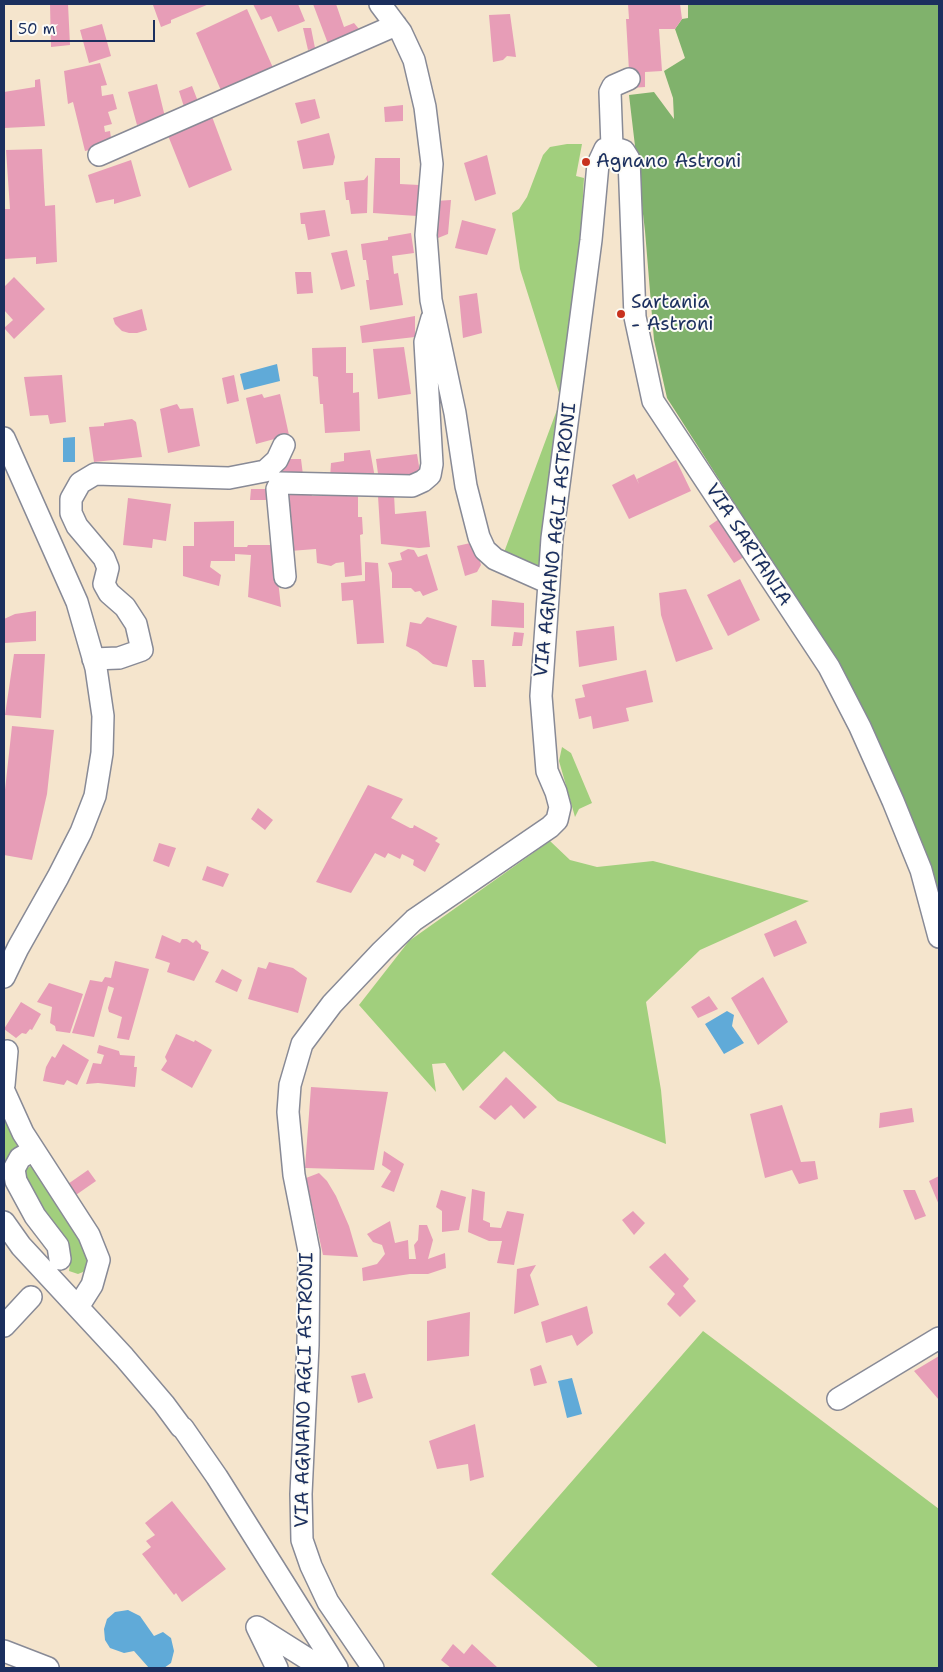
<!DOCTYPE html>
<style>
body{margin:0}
#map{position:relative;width:943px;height:1672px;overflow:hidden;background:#f5e5cd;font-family:"Shantell Sans",sans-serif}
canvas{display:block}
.frame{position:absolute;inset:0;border:5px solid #1b2f5e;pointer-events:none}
.scale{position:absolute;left:10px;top:20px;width:145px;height:22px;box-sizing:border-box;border:2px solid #1b2f5e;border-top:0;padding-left:6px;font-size:15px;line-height:18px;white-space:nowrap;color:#1b2f5e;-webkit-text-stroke:4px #fdfcf7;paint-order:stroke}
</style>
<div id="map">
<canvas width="943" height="1672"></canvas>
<div class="frame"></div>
<div class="scale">50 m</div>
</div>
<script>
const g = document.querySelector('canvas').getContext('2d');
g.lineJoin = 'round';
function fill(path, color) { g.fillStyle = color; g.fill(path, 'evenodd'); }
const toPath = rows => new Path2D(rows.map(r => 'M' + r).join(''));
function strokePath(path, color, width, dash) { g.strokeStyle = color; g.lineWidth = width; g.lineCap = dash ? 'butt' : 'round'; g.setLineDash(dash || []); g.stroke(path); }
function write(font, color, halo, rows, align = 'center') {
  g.font = font + ' "Shantell Sans",sans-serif'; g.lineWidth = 4; g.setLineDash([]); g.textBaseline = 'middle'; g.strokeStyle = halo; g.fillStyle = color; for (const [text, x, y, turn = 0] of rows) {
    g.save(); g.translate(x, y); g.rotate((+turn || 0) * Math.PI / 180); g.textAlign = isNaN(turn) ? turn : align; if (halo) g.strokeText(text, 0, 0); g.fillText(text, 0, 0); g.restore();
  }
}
fill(toPath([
 [567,144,582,144,576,176,584,178,578,286,540,572,503,555,561,399,520,269,512,213,519,209,527,197,543,155,550,147],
 [562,747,571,753,592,803,579,809,575,817,559,761],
 [550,841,570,860,597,867,653,861,809,901,700,950,646,1002,661,1090,666,1144,558,1101,504,1051,463,1091,445,1063,432,1064,436,1092,359,1005,409,941],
 [4,1113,21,1149,6,1176,4,1174],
 [31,1166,43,1173,92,1258,88,1267,83,1272,78,1274,69,1271,70,1264,66,1250,21,1182,24,1170],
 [703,1331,939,1509,939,1668,599,1668,491,1574]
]), '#a1cf7d');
fill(toPath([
 [688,4,939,4,939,904,908,810,843,673,667,398,654,340,645,231,629,95,654,92,674,119,673,98,664,71,685,58,675,29,682,19,688,18]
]), '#80b26c');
fill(toPath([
 [277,364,280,381,244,390,240,374],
 [75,437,75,462,63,462,63,438],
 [727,1011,734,1015,732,1026,744,1043,724,1054,705,1024],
 [572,1378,582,1414,567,1418,558,1381],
 [128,1610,140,1616,154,1636,163,1632,171,1638,174,1651,171,1663,164,1668,149,1668,134,1651,124,1653,110,1648,105,1640,104,1629,107,1619,115,1612]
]), '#60aad8');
fill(toPath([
 [50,4,68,4,70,45,51,47],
 [155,4,209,4,171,20,171,23,161,27,153,5],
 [253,4,298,4,305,21,278,32,271,16,261,20],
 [313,4,336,4,344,27,354,23,364,35,330,49],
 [628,4,680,4,682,19,675,29,659,29,662,71,645,72,645,87,630,88,626,19,629,19],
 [247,9,274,70,223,95,196,33],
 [510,14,516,57,507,56,503,60,493,62,489,15],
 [102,24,111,56,89,63,80,30],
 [303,28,311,28,315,48,308,50],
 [100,63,107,85,101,86,102,96,113,94,117,109,108,112,112,124,104,126,105,132,110,131,112,145,85,151,73,102,68,104,64,71],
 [40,79,45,126,4,128,4,92,35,87,35,80],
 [157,84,165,117,137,125,128,92],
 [192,86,199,104,185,110,179,91],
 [315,99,320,118,301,124,295,103],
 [403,105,403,121,385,122,384,107],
 [211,114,232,170,189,188,167,133],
 [329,133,335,157,333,165,303,169,297,141],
 [42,149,45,206,55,205,57,262,36,264,36,257,4,259,4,209,10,209,6,150],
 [487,155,496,194,475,201,464,163],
 [375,158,400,158,400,184,419,185,417,216,373,213],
 [131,160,141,196,114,204,114,199,96,203,88,175],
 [368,175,367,213,351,214,349,200,346,200,344,182,364,180],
 [451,200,448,234,433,240,435,201],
 [325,210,330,236,308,240,305,224,301,224,300,213],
 [462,220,496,229,487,255,455,248],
 [411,233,414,253,392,256,394,274,398,273,403,305,370,310,366,280,369,280,366,260,363,260,361,244,388,240,388,237],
 [347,250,355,286,341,290,331,253],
 [295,272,311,272,313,293,297,294],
 [14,277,45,309,14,339,4,328,13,320,4,310,4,287],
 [477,293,482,333,463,338,459,296],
 [142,309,147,330,137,333,129,333,122,331,115,324,113,318],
 [415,316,415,337,362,343,360,326],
 [346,347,346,373,353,373,353,393,359,392,360,431,325,433,323,404,320,404,318,377,313,376,312,348],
 [404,347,411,394,378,399,373,349],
 [62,375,66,422,50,424,48,415,30,416,24,377],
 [234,375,239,401,227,404,222,378],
 [262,394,264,398,280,394,289,435,256,444,246,398],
 [177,404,180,409,193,408,200,446,168,453,160,409],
 [132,419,136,422,142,457,94,462,89,427,104,426,104,423],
 [370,450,375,478,330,478,331,463,344,461,344,453],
 [417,454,420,472,408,480,379,481,376,459],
 [283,459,301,459,303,475,283,475],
 [676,460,691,491,629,519,612,485,634,474,639,484,637,479],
 [251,489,269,489,269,500,250,500],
 [289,490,311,491,312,496,358,494,358,517,362,517,363,534,360,535,362,575,345,577,344,562,336,563,331,566,317,563,316,549,290,551],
 [394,494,395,514,426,511,430,547,419,548,381,544,378,496],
 [128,498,171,504,166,541,153,539,152,548,123,545],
 [719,519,744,557,734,563,709,526],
 [234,521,234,547,247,547,248,545,274,545,281,607,248,597,251,555,235,554,235,561,211,561,210,567,221,575,219,586,183,576,183,546,194,546,194,522],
 [475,542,481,565,477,572,465,576,457,546],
 [408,549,414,550,418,557,427,554,438,590,423,596,420,591,415,592,411,588,392,588,392,573,388,563,402,560,400,553],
 [365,562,378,563,384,643,357,644,353,600,342,601,341,583,365,581],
 [740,579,760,620,728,636,707,595],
 [686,589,713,649,676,662,661,615,659,593],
 [492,600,524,603,524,628,491,626],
 [36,611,36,641,4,643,4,619,15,614],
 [427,617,457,626,447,667,433,664,417,651,406,646,410,622,421,624],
 [614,626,617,660,579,667,576,631],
 [514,632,524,633,522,646,512,646],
 [14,654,45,654,41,718,5,715],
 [472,660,484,660,486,687,474,687],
 [646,670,653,702,626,708,629,721,593,729,591,716,579,719,575,699,585,697,582,685],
 [12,726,54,730,47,794,32,860,4,855,4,799],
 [368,785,403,799,391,818,410,828,413,828,414,825,438,838,435,841,440,844,425,872,413,865,414,860,402,854,400,859,388,853,385,858,375,853,351,893,316,882],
 [258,808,273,820,265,830,251,819],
 [159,843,176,848,169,867,153,861],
 [207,866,229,874,223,887,202,880],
 [796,920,807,943,774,957,764,934],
 [162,935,180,943,182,939,187,939,193,943,196,940,201,945,201,949,209,952,194,981,167,972,170,963,155,958],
 [115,961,149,969,129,1040,117,1038,122,1017,109,1012,108,1008,114,988,108,986,94,1037,72,1033,90,980,102,982,105,977,111,978],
 [269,962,293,968,307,978,298,1013,248,999,258,967,266,969],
 [222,969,242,980,237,992,215,982],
 [763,977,788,1022,758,1045,731,998],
 [49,983,83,994,70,1033,56,1031,55,1026,50,1023,52,1007,37,1002],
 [709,996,718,1009,698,1018,691,1007],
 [21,1002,41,1014,32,1030,30,1029,26,1034,22,1033,16,1038,4,1029],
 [176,1034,194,1042,195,1040,212,1050,192,1088,161,1070,167,1061,165,1057],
 [63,1044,89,1060,77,1085,67,1080,64,1085,43,1081,46,1067,52,1056,55,1058],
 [99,1045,119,1051,120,1055,135,1056,134,1067,137,1067,135,1087,98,1083,86,1084,93,1063,101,1064,104,1055,97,1053],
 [506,1077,537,1107,524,1119,511,1105,495,1120,479,1107],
 [311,1087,388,1092,374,1170,305,1168],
 [782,1105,801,1162,815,1161,818,1179,799,1184,792,1170,765,1178,750,1114],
 [912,1108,914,1122,879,1128,880,1113],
 [384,1151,404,1164,394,1192,381,1187,391,1171,382,1165],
 [88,1170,96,1181,73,1197,65,1186],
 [319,1173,327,1181,336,1196,349,1226,358,1257,323,1255,306,1178],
 [939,1176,939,1205,929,1181],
 [472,1189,485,1192,483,1220,490,1223,490,1227,501,1228,507,1211,524,1214,514,1265,497,1263,502,1241,489,1241,468,1232],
 [441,1190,466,1197,459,1230,442,1232,442,1211,436,1207],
 [903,1190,915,1190,926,1216,915,1220],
 [633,1211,645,1223,634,1235,622,1220],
 [390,1221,395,1243,408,1240,409,1259,416,1259,414,1245,418,1240,419,1225,427,1225,433,1240,428,1259,445,1253,446,1268,428,1274,410,1274,363,1281,362,1268,377,1264,385,1254,382,1245,373,1242,367,1234],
 [665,1253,689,1279,683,1286,696,1301,680,1317,667,1304,675,1294,649,1267],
 [536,1265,530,1275,539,1305,514,1314,517,1269],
 [587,1306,593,1333,577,1346,572,1335,546,1343,541,1322],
 [470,1312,469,1356,427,1361,427,1321],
 [939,1356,939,1400,914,1371],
 [541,1365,547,1383,534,1386,530,1369],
 [365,1373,373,1398,358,1403,351,1376],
 [475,1424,484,1477,470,1481,468,1464,437,1469,429,1441],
 [172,1501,226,1569,182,1602,176,1593,174,1595,142,1554,151,1547,146,1541,155,1535,145,1523],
 [453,1644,464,1654,472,1644,498,1668,451,1668,441,1660]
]), '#e79db7');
const minor = toPath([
 [380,4,401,32,414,60,425,107,432,164,426,235,431,300,455,413,466,486,479,537,485,550,495,559,549,583],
 [612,147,624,151,629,159,635,317,653,401,829,667,860,727,893,801,921,870,939,937],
 [612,147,610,92,613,86,629,79],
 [99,155,396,25],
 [4,438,77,602,96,668,103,716,102,753,95,796,81,832,58,877,18,948,4,977],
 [285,577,277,489,280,483,412,486,423,481,430,475,432,464,425,342,432,318],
 [93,659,119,658,142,650,136,624,125,607,109,593,104,584,108,568,104,558,77,526,71,513,71,499,80,483,95,474,229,478,265,471,277,460,284,445],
 [4,1085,7,1051],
 [4,1091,23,1133,89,1235,99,1260,92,1285,78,1307],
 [34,1150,20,1158,14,1169,16,1181,35,1216,58,1246,60,1259],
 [4,1222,21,1246,124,1357,164,1404,181,1427,183,1428,217,1477,337,1668],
 [4,1326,31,1297],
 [838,1399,939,1338],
 [4,1651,48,1668],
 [277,1668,257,1627,322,1668],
 [373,1668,328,1602,311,1566,302,1540,301,1494,308,1345,309,1251,294,1175,288,1112,290,1085,302,1044,332,1004,382,951,414,920,550,827,557,820,560,807,556,792,547,771,541,696,549,583,552,538,591,240,598,164,605,149,612,147]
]);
strokePath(minor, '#888a96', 24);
strokePath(minor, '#fff', 21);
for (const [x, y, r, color] of [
 [586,162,5,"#c8321e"],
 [621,314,5,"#c8321e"]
]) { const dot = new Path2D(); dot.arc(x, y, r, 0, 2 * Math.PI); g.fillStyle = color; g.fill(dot); strokePath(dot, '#fdfcf7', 2); }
write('19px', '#1b2f5e', '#fdfcf7', [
 ["Agnano Astroni",596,162],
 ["Sartania",631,303],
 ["- Astroni",631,325]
], 'left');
write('19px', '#1b2f5e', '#fdfcf7', [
 ["VIA AGNANO AGLI ASTRONI",556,540,-84],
 ["VIA SARTANIA",748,545,57],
 ["VIA AGNANO AGLI ASTRONI",305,1390,-89]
]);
</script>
